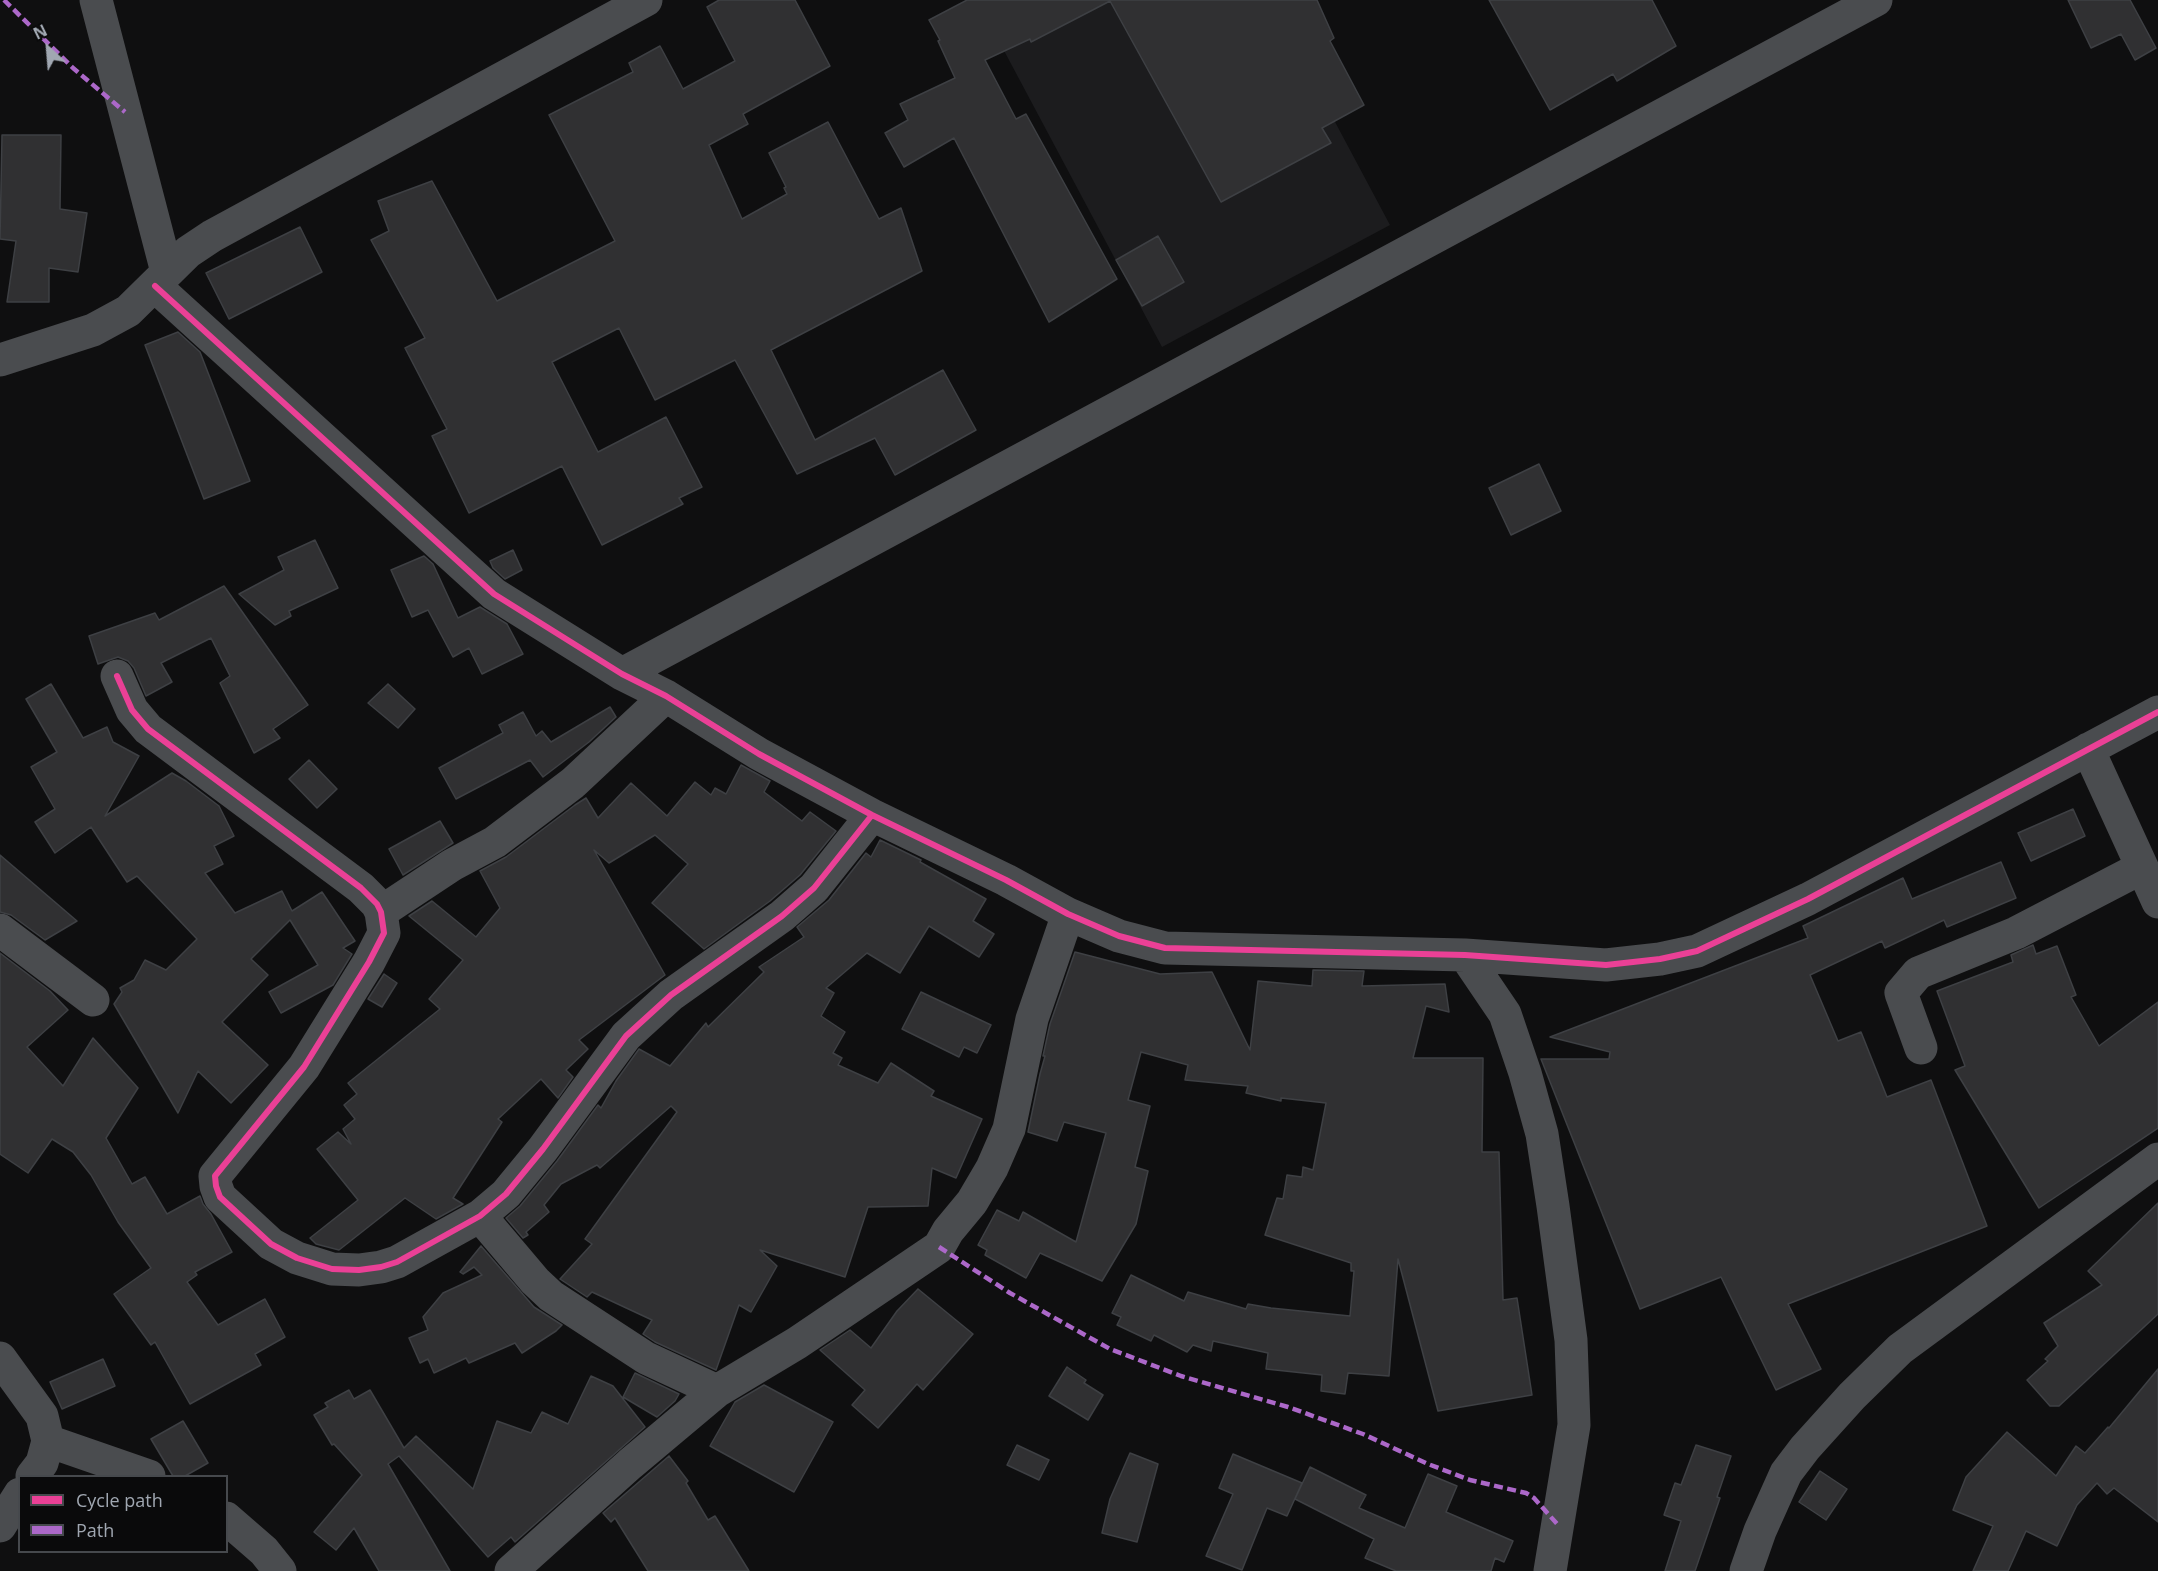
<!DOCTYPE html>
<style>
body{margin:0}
#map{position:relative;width:2158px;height:1571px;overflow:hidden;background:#0f0f10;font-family:"Open Sans",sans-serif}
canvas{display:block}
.legend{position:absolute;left:18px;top:1475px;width:210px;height:78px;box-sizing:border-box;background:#0a0a0b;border:2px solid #46494d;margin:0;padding:8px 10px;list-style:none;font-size:18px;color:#a0a7b1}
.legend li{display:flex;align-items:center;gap:12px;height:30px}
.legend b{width:30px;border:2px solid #46494d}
.north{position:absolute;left:18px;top:18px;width:60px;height:60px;-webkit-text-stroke:4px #0a0a0b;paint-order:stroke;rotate:334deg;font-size:16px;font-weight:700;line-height:24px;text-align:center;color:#a0a7b1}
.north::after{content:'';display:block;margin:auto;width:21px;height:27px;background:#a0a7b1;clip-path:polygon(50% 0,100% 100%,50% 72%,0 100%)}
</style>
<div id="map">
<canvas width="2158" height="1571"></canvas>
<ul class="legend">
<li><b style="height:8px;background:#ea4096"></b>Cycle path</li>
<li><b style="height:8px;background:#ac68c9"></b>Path</li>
</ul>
<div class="north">N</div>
</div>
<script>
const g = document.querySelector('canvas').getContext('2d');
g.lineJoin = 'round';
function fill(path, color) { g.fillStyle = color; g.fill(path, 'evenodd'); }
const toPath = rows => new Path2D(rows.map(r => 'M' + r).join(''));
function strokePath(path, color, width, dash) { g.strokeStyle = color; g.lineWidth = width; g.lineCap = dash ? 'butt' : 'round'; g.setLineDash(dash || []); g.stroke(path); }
fill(toPath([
 [977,0,1270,0,1390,225,1162,347]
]), '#1c1c1e');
const building = toPath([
 [719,0,795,0,830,66,743,114,748,124,709,145,742,219,787,194,784,188,786,187,769,153,828,122,879,219,901,208,922,271,771,350,815,440,943,370,976,430,895,475,875,438,797,474,735,360,655,400,619,328,552,362,598,452,666,417,702,487,679,498,683,504,602,545,562,466,469,513,432,436,447,429,405,348,425,338,371,240,389,231,378,201,432,181,497,301,615,241,549,115,633,72,629,63,660,46,683,89,735,61,707,7,719,0],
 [967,0,1317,0,1334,38,1330,41,1364,105,1322,128,1331,143,1221,202,1110,1,1031,42,1030,39,985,60,1016,119,1026,114,1117,279,1049,322,954,138,904,167,885,133,908,120,900,104,955,78,938,41,940,40,929,20,967,0],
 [1489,0,1652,0,1676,46,1617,81,1613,74,1550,110,1489,0],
 [2068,0,2130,0,2156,48,2135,60,2121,34,2091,48,2068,0],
 [2,135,61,135,60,209,87,213,78,272,49,268,49,302,7,302,16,241,0,239,2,135],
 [300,227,322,272,229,319,206,273,300,227],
 [1158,236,1184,282,1142,306,1116,260,1158,236],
 [178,332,200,352,250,481,204,499,145,345,178,332],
 [1539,464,1561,511,1511,535,1489,488,1539,464],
 [315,540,338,588,289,611,291,616,275,625,239,594,284,570,278,557,315,540],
 [513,550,522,570,505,579,493,568,490,561,513,550],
 [424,556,433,564,458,618,480,607,507,624,523,654,482,674,469,648,453,657,428,610,412,617,391,570,424,556],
 [224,586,308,705,273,729,280,738,254,753,220,683,230,676,211,638,161,663,172,682,146,696,134,668,128,661,118,657,98,664,89,636,155,613,159,620,224,586],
 [51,684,83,738,107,727,113,742,139,756,105,816,172,773,186,781,219,806,234,836,214,846,223,864,205,873,235,913,282,891,292,911,322,892,355,941,343,948,352,954,333,985,281,1013,269,992,318,965,290,920,251,959,268,975,222,1022,268,1065,231,1103,198,1071,178,1113,114,1004,122,992,120,988,134,980,145,960,166,970,197,939,137,876,127,882,91,827,55,853,35,822,55,809,31,767,57,752,26,699,51,684],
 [388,684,415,709,398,728,368,703,388,684],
 [610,707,616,717,589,742,543,777,530,760,456,799,439,768,503,733,499,725,523,712,536,736,542,731,551,742,610,707],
 [309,760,337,789,317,808,289,779,309,760],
 [741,765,770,781,764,792,802,821,810,812,836,831,800,875,770,901,704,949,652,903,688,864,655,835,609,863,594,850,665,975,579,1040,588,1049,566,1070,573,1077,558,1098,541,1079,498,1119,502,1122,453,1198,463,1204,436,1219,405,1198,339,1250,316,1244,310,1238,358,1200,317,1149,338,1132,351,1144,343,1129,355,1119,344,1105,357,1094,348,1083,440,1009,429,999,463,960,409,916,432,901,476,937,500,908,480,871,506,857,575,805,586,798,598,818,631,783,667,816,695,782,711,795,715,788,726,794,741,765],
 [2073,809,2085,836,2031,861,2018,833,2073,809],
 [440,821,453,843,403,875,389,849,440,821],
 [880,840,921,860,920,862,986,899,973,921,994,934,979,957,929,926,900,973,867,953,826,988,834,993,821,1016,845,1032,833,1053,842,1058,838,1065,878,1083,891,1063,934,1091,931,1096,982,1119,956,1178,932,1168,928,1206,868,1207,845,1277,760,1250,777,1266,751,1312,739,1305,716,1370,655,1342,643,1334,652,1320,592,1292,587,1297,560,1279,592,1244,585,1239,677,1112,671,1106,600,1168,597,1165,561,1184,544,1205,549,1212,526,1232,528,1235,523,1238,506,1218,520,1206,557,1161,598,1105,601,1108,616,1081,639,1049,670,1066,706,1023,708,1027,764,972,759,967,804,937,797,927,829,900,866,853,871,857,880,840],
 [0,855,77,921,45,940,11,915,0,912,0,855],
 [2001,862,2016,898,1947,927,1944,920,1885,948,1882,941,1810,975,1838,1041,1861,1032,1887,1097,1931,1080,1987,1226,1788,1304,1821,1369,1776,1390,1721,1277,1640,1309,1541,1059,1609,1059,1610,1052,1550,1037,1808,938,1803,926,1903,878,1912,899,2001,862],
 [2033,945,2036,954,2057,946,2076,995,2071,997,2099,1046,2158,1002,2158,1128,2039,1208,1955,1070,1965,1066,1937,991,2013,962,2011,955,2033,945],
 [1075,952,1160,974,1212,972,1250,1050,1258,981,1312,986,1313,970,1364,971,1362,986,1445,984,1449,1012,1426,1006,1413,1058,1483,1058,1482,1152,1499,1152,1503,1300,1517,1298,1532,1395,1438,1411,1398,1259,1389,1376,1348,1373,1345,1394,1321,1391,1322,1375,1266,1369,1268,1353,1213,1341,1211,1351,1193,1345,1187,1352,1154,1335,1151,1341,1117,1325,1121,1317,1112,1313,1131,1275,1184,1301,1188,1292,1246,1309,1248,1304,1271,1308,1350,1316,1354,1271,1351,1271,1351,1263,1265,1235,1277,1198,1283,1199,1287,1175,1302,1177,1303,1167,1313,1170,1326,1103,1281,1098,1281,1101,1246,1093,1248,1086,1185,1080,1188,1065,1141,1052,1128,1100,1150,1106,1135,1167,1148,1171,1136,1224,1102,1281,1040,1253,1026,1278,985,1255,987,1250,978,1245,997,1210,1019,1221,1023,1212,1076,1242,1106,1133,1064,1122,1057,1141,1028,1132,1040,1074,1045,1056,1043,1056,1050,1024,1075,952],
 [0,953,50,991,68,1010,27,1047,63,1086,93,1038,138,1088,106,1138,132,1184,145,1177,167,1214,200,1196,203,1204,211,1214,232,1252,195,1272,197,1275,187,1282,218,1325,265,1299,285,1337,255,1354,261,1365,190,1404,155,1342,151,1345,114,1294,151,1268,118,1222,91,1175,73,1152,52,1139,28,1173,0,1154,0,953],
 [384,974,397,983,382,1007,368,999,384,974],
 [921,992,991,1025,977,1053,964,1047,959,1057,902,1029,921,992],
 [2158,1203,2158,1314,2059,1406,2050,1406,2027,1380,2048,1361,2045,1359,2058,1346,2044,1323,2102,1285,2088,1271,2158,1203],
 [481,1246,534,1307,562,1325,556,1331,522,1353,515,1343,469,1363,466,1358,434,1373,428,1359,420,1363,409,1338,428,1330,423,1317,443,1293,482,1275,474,1267,463,1274,460,1272,481,1246],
 [918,1289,973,1334,923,1390,917,1384,878,1428,852,1405,865,1390,820,1350,850,1330,871,1348,897,1311,918,1289],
 [103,1359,115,1386,62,1409,50,1382,103,1359],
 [1067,1367,1086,1380,1084,1383,1103,1395,1088,1420,1049,1396,1067,1367],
 [2158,1369,2158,1522,2114,1488,2107,1494,2097,1483,2077,1505,2057,1546,2026,1531,2008,1571,1973,1571,1993,1526,1953,1510,1966,1477,2007,1432,2056,1476,2076,1446,2085,1453,2108,1427,2109,1428,2158,1369],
 [635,1373,679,1394,675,1401,657,1417,623,1397,635,1373],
 [591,1376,613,1386,645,1427,515,1542,511,1537,488,1557,399,1456,388,1464,450,1571,379,1571,354,1528,336,1550,314,1532,362,1475,334,1444,332,1445,314,1415,328,1407,325,1403,349,1390,354,1399,370,1390,404,1448,416,1436,473,1489,497,1421,531,1433,542,1412,568,1424,591,1376],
 [764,1385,833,1422,794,1492,710,1446,735,1402,764,1385],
 [183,1421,208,1463,185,1476,173,1476,151,1439,183,1421],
 [1017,1445,1049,1460,1039,1480,1007,1465,1017,1445],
 [1696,1445,1731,1456,1717,1497,1720,1498,1695,1571,1665,1571,1681,1521,1664,1515,1675,1483,1681,1485,1696,1445],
 [1130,1453,1158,1464,1137,1542,1102,1533,1110,1499,1130,1453],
 [1233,1454,1302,1483,1287,1516,1267,1508,1242,1570,1206,1556,1233,1494,1219,1488,1233,1454],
 [669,1456,688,1481,686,1483,708,1520,715,1516,749,1571,648,1571,615,1518,611,1522,603,1513,669,1456],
 [1310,1467,1366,1495,1359,1508,1405,1528,1428,1474,1457,1486,1446,1512,1513,1541,1504,1562,1495,1558,1491,1571,1396,1571,1365,1558,1374,1539,1295,1499,1310,1467],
 [1820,1471,1847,1489,1826,1520,1799,1502,1820,1471]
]);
fill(building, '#303032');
strokePath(building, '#3e4044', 1.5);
strokePath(toPath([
 [96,0,167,272],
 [155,286,494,594,622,674,666,696,759,754,872,815,1006,880,1068,914,1119,936,1165,948,1465,955,1606,965,1660,959,1697,951,1808,899,2158,712],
 [0,360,93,330,128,311,188,252,212,236,646,0],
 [622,674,1876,0],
 [117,676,132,710,148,729,361,888,377,904,381,912,384,933,369,962,304,1067,215,1176,216,1186,220,1197,271,1244,297,1258,332,1269,359,1270,381,1267,397,1262,480,1216,506,1194,543,1149,626,1036,671,995,782,916,814,888,872,815],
 [2088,749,2158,902],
 [381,912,452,865,495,842,573,783,666,696],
 [0,930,93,1000],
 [1465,955,1505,1014,1525,1073,1542,1134,1553,1206,1571,1340,1574,1425,1550,1571],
 [1921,1048,1901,993,1918,973,2016,933,2141,868],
 [480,1216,535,1281,551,1296,646,1358,717,1391],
 [0,1358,42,1416,48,1441,42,1463,32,1476],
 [48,1441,149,1476],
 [226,1518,264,1551,280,1571],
 [0,1526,20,1494],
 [511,1571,630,1464,717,1391,797,1343,939,1247,948,1231,972,1202,992,1168,1009,1129,1032,1019,1068,914],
 [1746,1571,1760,1531,1786,1473,1805,1448,1852,1396,1900,1349,2158,1159]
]), '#4a4c4f', 33);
strokePath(toPath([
 [4,0,73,68,125,112],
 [939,1247,1010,1293,1110,1349,1181,1376,1288,1407,1363,1434,1428,1464,1470,1480,1526,1493,1534,1498,1558,1525]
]), '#ac68c9', 4.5, [9, 4.5]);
strokePath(toPath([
 [155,286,494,594,622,674,666,696,759,754,872,815,1006,880,1068,914,1119,936,1165,948,1465,955,1606,965,1660,959,1697,951,1808,899,2158,712],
 [117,676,132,710,148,729,361,888,377,904,381,912,384,933,369,962,304,1067,215,1176,216,1186,220,1197,271,1244,297,1258,332,1269,359,1270,381,1267,397,1262,480,1216,506,1194,543,1149,626,1036,671,995,782,916,814,888,872,815]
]), '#ea4096', 6);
</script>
